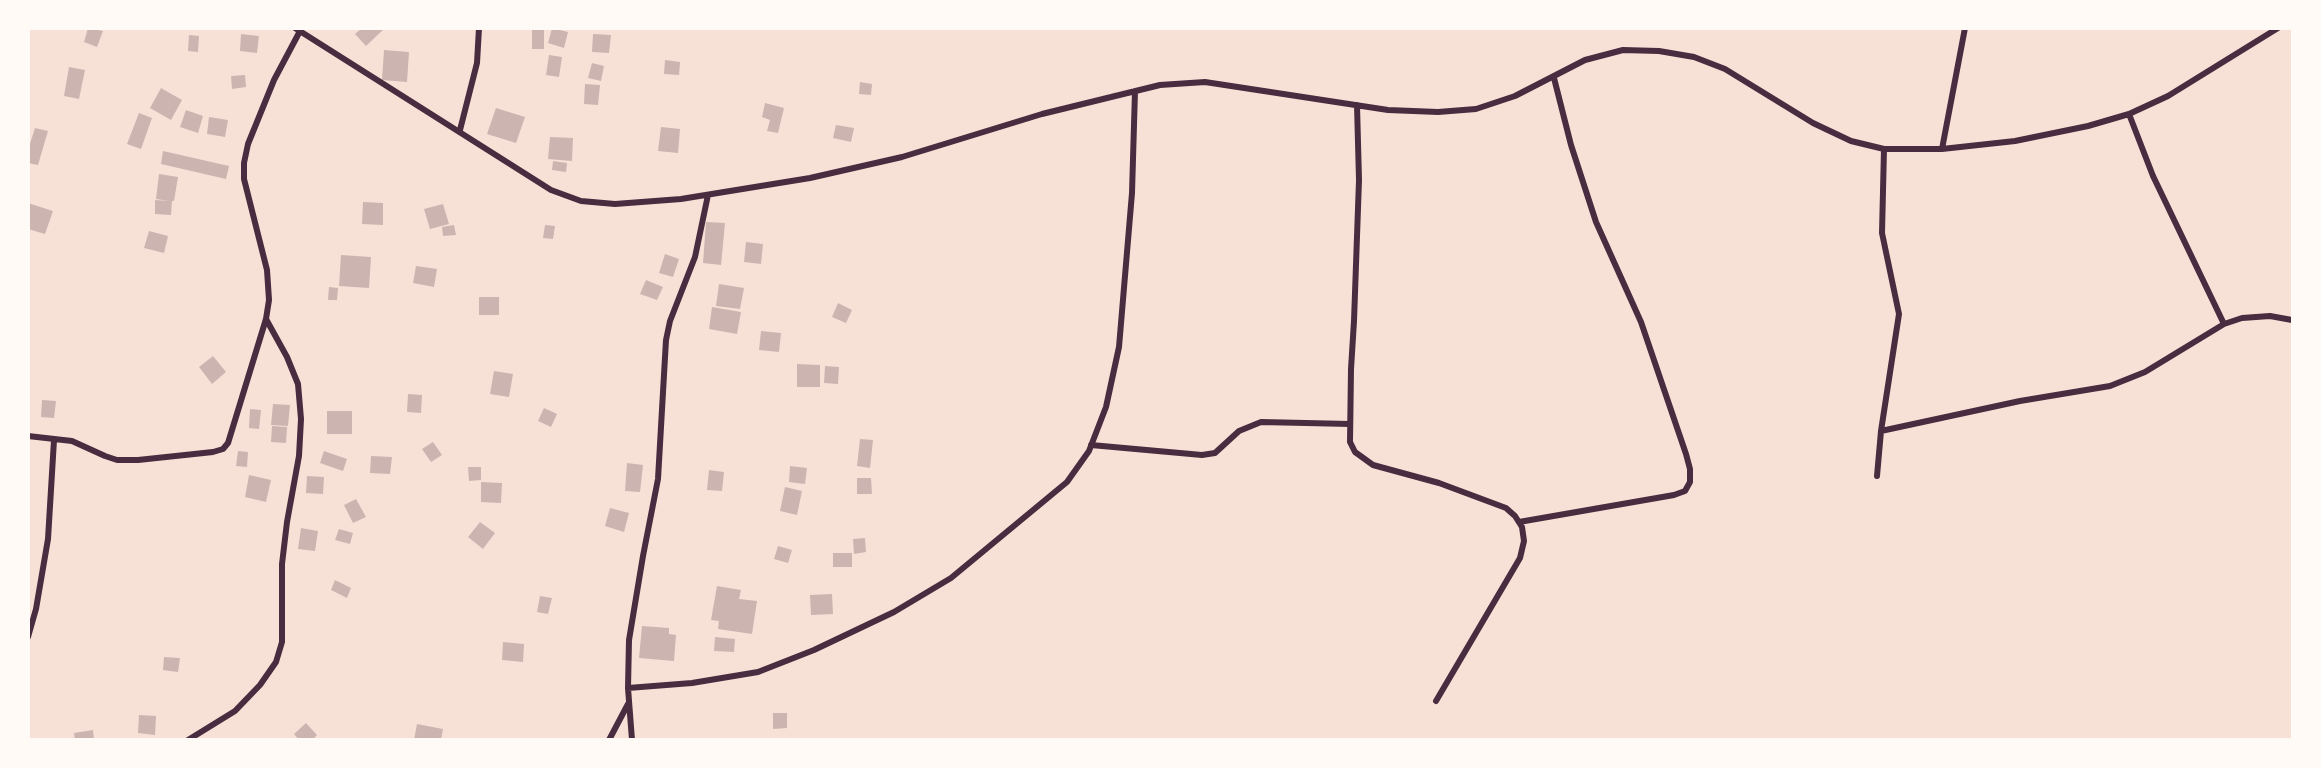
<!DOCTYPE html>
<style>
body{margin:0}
#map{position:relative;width:2321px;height:768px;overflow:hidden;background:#f7e1d7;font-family:"Work Sans",sans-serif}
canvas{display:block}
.frame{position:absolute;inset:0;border:30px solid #fffaf5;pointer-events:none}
</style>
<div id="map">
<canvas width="2321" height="768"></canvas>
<div class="frame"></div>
</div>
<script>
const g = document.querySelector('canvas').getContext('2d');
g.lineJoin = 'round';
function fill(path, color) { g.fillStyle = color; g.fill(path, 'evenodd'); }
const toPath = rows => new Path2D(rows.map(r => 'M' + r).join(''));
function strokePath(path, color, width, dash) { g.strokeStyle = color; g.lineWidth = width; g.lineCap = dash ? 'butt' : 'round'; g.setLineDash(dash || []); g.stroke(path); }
fill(toPath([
 [88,28,103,31,97,47,84,42],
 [362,28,385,28,366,46,355,34],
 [532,28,544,28,544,49,532,49],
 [552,28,568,32,564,48,548,43],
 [241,34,259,36,257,53,240,51],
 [593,34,611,35,609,53,592,52],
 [189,35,199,36,198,52,188,51],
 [384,50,409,52,407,82,382,80],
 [549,55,562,57,559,77,546,75],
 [665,60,680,62,679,75,664,74],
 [592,63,604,66,601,81,588,78],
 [69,67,85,70,79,99,64,96],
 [245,75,246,87,232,89,231,76],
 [860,82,872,84,871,95,859,94],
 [585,84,600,85,598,105,584,104],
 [161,88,182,100,171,120,150,108],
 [765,103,784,108,778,133,767,131,770,120,762,117],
 [496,108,525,117,516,143,487,134],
 [186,110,203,116,198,133,180,127],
 [139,113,152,118,141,149,127,144],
 [209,117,228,120,225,137,207,134],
 [836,125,854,128,851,142,833,138],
 [661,127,680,129,678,153,658,151],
 [35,128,48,131,38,165,28,163,28,150],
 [550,137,573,138,572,161,548,159],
 [163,151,229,166,226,179,161,164],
 [553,161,567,163,566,172,552,170],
 [159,174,178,177,174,201,172,201,171,215,155,214,155,200,169,201,156,199],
 [363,202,383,203,383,225,362,224],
 [28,203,53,211,45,234,28,229],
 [443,204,449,224,430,229,424,209],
 [706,222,725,223,721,265,703,263],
 [454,225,456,235,443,236,442,227],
 [545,225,555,226,553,239,543,238],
 [149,231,168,236,164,253,144,248],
 [746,242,763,244,761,264,744,262],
 [665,254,679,259,673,277,659,273],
 [341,255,371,257,369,288,339,286],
 [416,266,437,269,434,287,413,283],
 [646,280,663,287,657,300,640,294],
 [719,284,744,288,740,309,716,306],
 [329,287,338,288,337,300,328,300],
 [479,297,499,297,499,315,479,315],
 [838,303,852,310,846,323,832,317],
 [712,307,741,312,737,334,709,329],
 [761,331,781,333,779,352,759,350],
 [213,356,226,372,212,384,199,367],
 [797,364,820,365,820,387,797,387],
 [825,366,839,367,838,384,824,383],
 [494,371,513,374,509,397,490,394],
 [408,394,422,395,421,413,407,412],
 [42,400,56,401,54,418,41,417],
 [273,404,290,405,288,426,271,425],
 [544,408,557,414,551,427,538,421],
 [250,409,261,410,259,429,249,428],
 [327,411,352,411,352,434,327,434],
 [272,426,287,427,286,443,271,442],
 [860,439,873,440,870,468,857,466],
 [433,442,442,455,431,462,422,449],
 [238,451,248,452,247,467,236,466],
 [324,451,347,459,343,471,320,463],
 [371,456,392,457,390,474,370,473],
 [627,463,643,465,640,492,625,491],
 [790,466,807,468,805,484,789,482],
 [468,467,481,467,481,480,469,481],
 [709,470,724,472,722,491,707,490],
 [249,475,271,480,266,502,245,497],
 [307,476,324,477,323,494,306,493],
 [857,478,871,478,872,494,857,494],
 [481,482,502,483,501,503,481,502],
 [785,487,802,491,797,515,780,511],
 [356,499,366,517,353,523,344,505],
 [610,508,629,513,624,532,605,526],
 [480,522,495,533,483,549,468,537],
 [301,528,318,531,315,551,298,549],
 [339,529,353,533,350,544,335,540],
 [865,538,866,552,854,554,853,539],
 [778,546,792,550,788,563,774,559],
 [833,553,852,553,852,567,833,567],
 [335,580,351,588,347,598,331,590],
 [717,586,741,590,739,599,757,601,752,634,718,629,719,621,711,620],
 [832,594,833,614,811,615,810,595],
 [540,596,552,598,548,614,537,612],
 [642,626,669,628,669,634,676,635,674,661,639,658],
 [715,637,735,639,734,652,714,651],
 [503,642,524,644,523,662,502,660],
 [164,657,180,658,178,672,163,670],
 [773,713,787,713,787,728,773,729],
 [139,715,156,716,155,735,138,733],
 [306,723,317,735,312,740,299,740,294,734],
 [417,724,443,729,441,740,414,740],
 [93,730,94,740,75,740,74,733]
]), '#ccb4b1');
strokePath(toPath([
 [295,28,551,190,581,201,615,204,681,199,810,178,902,157,1042,114,1160,85,1205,82,1388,110,1438,112,1476,109,1515,96,1585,60,1623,50,1659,51,1694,57,1725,69,1813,123,1851,141,1884,149,1942,149,2015,141,2088,126,2129,114,2168,96,2278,28],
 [1357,105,1359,180,1354,321,1351,369,1350,442,1355,452,1373,465,1439,483,1506,508,1515,516,1522,527,1524,541,1520,558,1436,701],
 [2129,114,2153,176,2224,324],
 [460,130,477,63,479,28],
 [1942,149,1965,28],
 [1881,431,2020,401,2110,386,2145,372,2224,324,2242,318,2270,316,2292,320],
 [28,436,72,441,105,456,117,460,138,460,213,452,223,449,228,443,266,319,269,300,267,270,244,179,244,163,248,144,274,80,300,31],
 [1091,445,1202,455,1215,453,1239,431,1261,422,1350,424],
 [1877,476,1881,431,1899,314,1882,233,1884,149],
 [1519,522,1674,495,1685,491,1690,482,1690,469,1686,454,1641,322,1596,222,1571,145,1554,78],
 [28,637,36,609,48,539,54,440],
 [628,688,692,683,758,672,814,650,894,612,951,578,1067,482,1089,451,1106,407,1119,347,1132,193,1135,91],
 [188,740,235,711,260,685,276,662,282,642,282,564,287,522,299,456,301,419,298,384,287,357,266,319],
 [609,740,628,704],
 [632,740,628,688,629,640,643,556,658,479,666,340,670,321,695,257,708,195]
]), '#4a2c40', 6);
</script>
